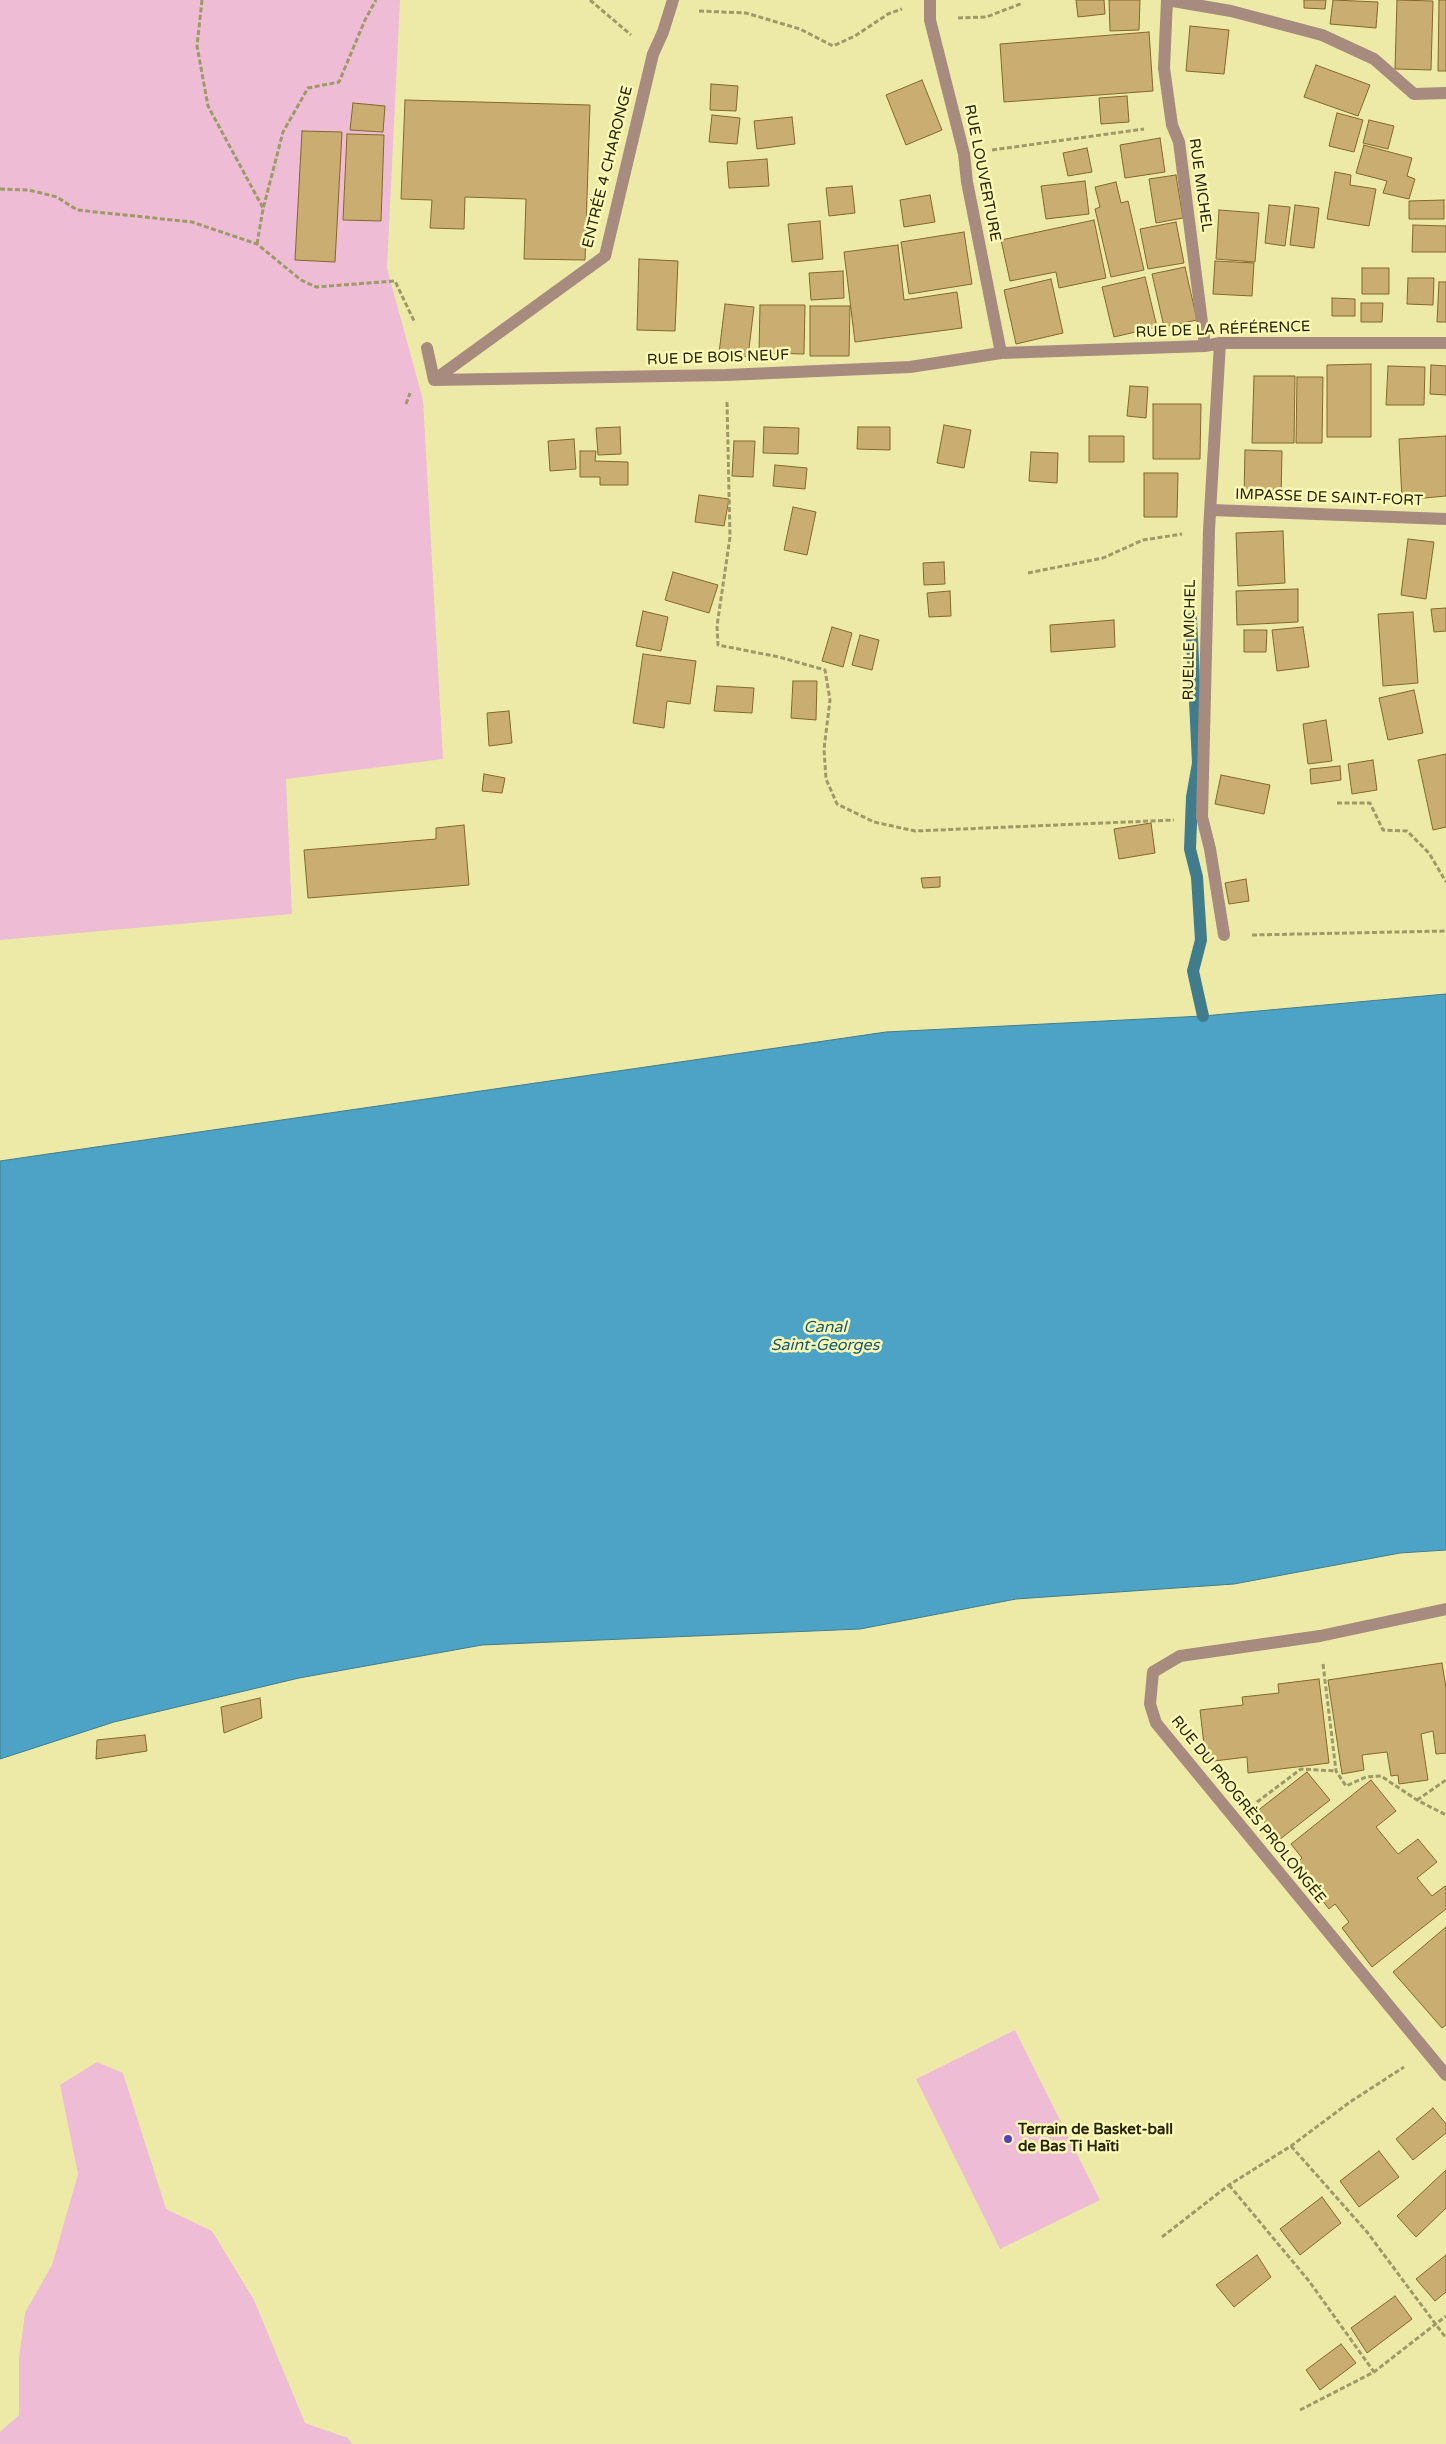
<!DOCTYPE html>
<meta charset="utf-8">
<style>
body{margin:0}
canvas{display:block;background:#edeaa7}
</style>
<canvas width="1446" height="2444"></canvas>
<script>
const g = document.querySelector('canvas').getContext('2d');
g.lineJoin = 'round';
function fill(path, color) { g.fillStyle = color; g.fill(path, 'evenodd'); }
const toPath = rows => new Path2D(rows.map(r => 'M' + r).join(''));
function strokePath(path, color, width, dash) { g.strokeStyle = color; g.lineWidth = width; g.lineCap = dash ? 'butt' : 'round'; g.setLineDash(dash || []); g.stroke(path); }
function write(font, color, halo, rows, align = 'center') {
  g.font = font + ' "Varela Round",sans-serif'; g.lineWidth = 5; g.setLineDash([]); g.textBaseline = 'middle'; g.strokeStyle = halo; g.fillStyle = color; for (const [text, x, y, turn = 0] of rows) {
    g.save(); g.translate(x, y); g.rotate((+turn || 0) * Math.PI / 180); g.textAlign = isNaN(turn) ? turn : align; if (halo) g.strokeText(text, 0, 0); g.fillText(text, 0, 0); g.restore();
  }
}
fill(toPath([
 [0,0,400,0,387,268,423,400,443,759,286,779,292,914,0,940],
 [1015,2030,1100,2200,1000,2249,916,2079],
 [97,2062,123,2073,166,2209,212,2231,254,2300,305,2423,348,2438,352,2444,0,2444,0,2432,19,2415,19,2358,25,2313,52,2265,78,2174,60,2085]
]), '#efbcd6');
const water = toPath([
 [1446,994,1446,1550,1400,1553,1234,1584,1016,1599,860,1629,482,1645,299,1678,114,1722,0,1759,0,1161,886,1032,1203,1016,1446,994]
]);
fill(water, '#4da3c5');
strokePath(water, '#417c8c', 1);
strokePath(toPath([
 [1191,619,1198,763,1192,797,1190,849,1197,877,1201,940,1193,971,1203,1016]
]), '#417c8c', 12);
const building = toPath([
 [1076,0,1104,0,1105,14,1078,17,1076,0],
 [1109,0,1140,0,1139,30,1110,31,1109,0],
 [1304,0,1326,0,1325,9,1304,8,1304,0],
 [1333,0,1378,2,1376,28,1330,24,1333,0],
 [1397,0,1433,1,1431,70,1395,69,1397,0],
 [1439,0,1446,0,1446,71,1438,71,1439,0],
 [1190,26,1229,30,1224,74,1186,71,1190,26],
 [1149,32,1153,91,1004,102,1000,44,1149,32],
 [1316,65,1370,85,1358,116,1304,97,1316,65],
 [922,80,942,130,906,145,886,95,922,80],
 [711,84,738,86,736,111,710,110,711,84],
 [1127,96,1129,122,1101,124,1099,98,1127,96],
 [405,100,590,105,585,260,524,259,526,199,465,197,464,229,430,228,432,200,401,199,405,100],
 [353,103,385,106,383,132,350,130,353,103],
 [1337,113,1363,120,1354,152,1329,146,1337,113],
 [712,115,740,118,737,144,709,142,712,115],
 [792,117,795,144,757,149,754,121,792,117],
 [1369,120,1394,126,1388,149,1363,143,1369,120],
 [302,131,342,132,335,262,295,260,302,131],
 [347,134,384,135,381,221,343,220,347,134],
 [1160,138,1165,172,1125,178,1120,145,1160,138],
 [1364,145,1412,158,1407,176,1415,179,1409,199,1383,193,1387,181,1356,173,1364,145],
 [1087,148,1092,172,1068,176,1063,153,1087,148],
 [767,159,769,186,729,188,727,162,767,159],
 [1335,172,1351,175,1350,185,1376,189,1369,226,1327,219,1335,172],
 [1176,175,1183,218,1156,223,1149,179,1176,175],
 [1085,181,1089,214,1046,219,1041,186,1085,181],
 [1116,182,1121,203,1128,201,1144,270,1111,277,1095,209,1100,207,1095,187,1116,182],
 [852,186,855,213,829,216,826,188,852,186],
 [930,195,935,222,904,227,900,200,930,195],
 [1444,200,1444,219,1409,219,1409,201,1444,200],
 [1269,205,1290,207,1285,246,1265,243,1269,205],
 [1295,205,1319,208,1314,248,1290,245,1295,205],
 [1219,210,1259,213,1255,262,1216,259,1219,210],
 [1094,220,1106,278,1059,288,1056,272,1010,281,1001,240,1094,220],
 [820,221,823,259,792,262,788,224,820,221],
 [1176,222,1184,263,1148,269,1140,229,1176,222],
 [1413,225,1446,226,1446,252,1412,252,1413,225],
 [964,232,972,284,909,294,901,242,964,232],
 [898,245,904,300,957,292,962,328,855,342,844,252,898,245],
 [639,259,678,261,675,331,637,330,639,259],
 [1215,261,1254,263,1252,296,1213,294,1215,261],
 [1185,267,1197,320,1164,327,1152,274,1185,267],
 [1362,268,1389,268,1389,294,1362,294,1362,268],
 [843,271,844,298,811,300,809,273,843,271],
 [1145,277,1157,327,1114,337,1102,287,1145,277],
 [1408,278,1434,278,1433,305,1407,304,1408,278],
 [1051,279,1063,333,1016,344,1004,290,1051,279],
 [1439,282,1446,282,1446,322,1437,322,1439,282],
 [1332,298,1355,299,1355,316,1332,316,1332,298],
 [1361,303,1383,303,1382,322,1361,322,1361,303],
 [725,304,754,307,748,357,719,353,725,304],
 [760,305,805,305,804,354,759,353,760,305],
 [810,306,850,306,849,356,810,356,810,306],
 [1371,364,1371,437,1327,437,1327,365,1371,364],
 [1431,365,1446,366,1446,395,1430,394,1431,365],
 [1388,366,1425,367,1424,405,1386,405,1388,366],
 [1254,376,1295,376,1294,443,1252,443,1254,376],
 [1297,377,1323,377,1322,443,1296,443,1297,377],
 [1130,386,1148,387,1146,418,1127,416,1130,386],
 [1153,404,1201,404,1200,459,1153,459,1153,404],
 [944,425,971,430,964,468,937,463,944,425],
 [620,427,621,454,598,455,596,428,620,427],
 [764,427,799,428,798,454,763,453,764,427],
 [858,427,890,427,890,450,857,449,858,427],
 [1089,436,1124,436,1124,462,1089,462,1089,436],
 [1446,436,1446,496,1402,500,1399,439,1446,436],
 [574,439,576,469,550,471,548,441,574,439],
 [734,441,755,441,753,477,732,476,734,441],
 [1245,450,1282,451,1281,497,1244,496,1245,450],
 [580,451,596,451,595,461,628,462,628,485,600,485,600,477,580,477,580,451],
 [1031,452,1058,453,1057,483,1029,481,1031,452],
 [775,465,807,468,805,489,773,486,775,465],
 [1144,473,1178,473,1177,517,1144,517,1144,473],
 [699,495,729,499,724,526,695,522,699,495],
 [793,507,816,512,807,555,784,550,793,507],
 [1283,531,1285,583,1238,586,1236,533,1283,531],
 [1408,539,1434,542,1426,599,1401,595,1408,539],
 [944,562,945,584,924,585,923,563,944,562],
 [673,572,718,585,709,613,665,600,673,572],
 [1298,589,1298,622,1237,625,1236,591,1298,589],
 [950,591,951,616,929,617,927,593,950,591],
 [1446,608,1446,631,1434,632,1431,609,1446,608],
 [643,611,668,617,661,651,636,646,643,611],
 [1413,612,1418,683,1383,686,1378,614,1413,612],
 [1114,620,1115,647,1051,652,1050,625,1114,620],
 [832,627,852,633,843,667,822,661,832,627],
 [1303,627,1309,667,1277,671,1272,630,1303,627],
 [1244,630,1267,630,1266,652,1244,652,1244,630],
 [860,635,879,640,872,670,852,665,860,635],
 [643,654,696,661,690,704,667,701,664,728,633,723,643,654],
 [793,681,817,681,816,720,791,718,793,681],
 [717,686,754,688,752,713,714,711,717,686],
 [1414,690,1423,733,1388,740,1379,698,1414,690],
 [509,711,512,743,489,746,487,713,509,711],
 [1326,720,1332,761,1308,764,1303,724,1326,720],
 [1446,754,1446,827,1433,830,1418,760,1446,754],
 [1373,760,1377,790,1352,794,1348,764,1373,760],
 [1340,766,1341,780,1311,784,1310,769,1340,766],
 [484,774,505,778,502,793,482,791,484,774],
 [1221,775,1270,785,1264,814,1215,804,1221,775],
 [1151,823,1155,853,1119,859,1114,829,1151,823],
 [464,825,469,885,308,898,304,850,436,839,436,828,464,825],
 [940,877,940,887,923,888,921,878,940,877],
 [1246,879,1249,901,1229,904,1225,883,1246,879],
 [1442,1663,1446,1688,1446,1753,1436,1754,1433,1731,1421,1734,1428,1780,1399,1784,1398,1775,1391,1776,1387,1752,1362,1755,1364,1770,1342,1774,1328,1680,1442,1663],
 [1319,1679,1329,1763,1248,1773,1247,1757,1206,1762,1200,1710,1243,1705,1242,1697,1279,1693,1278,1684,1319,1679],
 [260,1698,262,1718,224,1733,221,1707,260,1698],
 [145,1735,147,1751,96,1759,97,1740,145,1735],
 [1307,1772,1330,1800,1279,1840,1256,1812,1307,1772],
 [1371,1780,1396,1811,1376,1827,1398,1854,1418,1839,1437,1862,1417,1878,1432,1896,1445,1886,1446,1887,1446,1909,1372,1967,1342,1928,1349,1922,1335,1904,1329,1909,1295,1865,1302,1858,1291,1844,1371,1780],
 [1446,1927,1446,2025,1442,2028,1393,1972,1446,1927],
 [1433,2108,1446,2124,1446,2133,1413,2160,1396,2139,1433,2108],
 [1379,2151,1399,2177,1359,2207,1340,2181,1379,2151],
 [1446,2170,1446,2208,1416,2237,1397,2216,1446,2170],
 [1322,2197,1341,2223,1300,2255,1280,2229,1322,2197],
 [1257,2255,1271,2277,1234,2307,1216,2285,1257,2255],
 [1446,2255,1446,2292,1435,2301,1416,2279,1446,2255],
 [1395,2296,1412,2319,1367,2353,1351,2328,1395,2296],
 [1341,2344,1356,2363,1320,2390,1306,2370,1341,2344]
]);
fill(building, '#caae71');
strokePath(building, '#82682a', 1);
strokePath(toPath([
 [202,0,197,46,208,106,263,208],
 [590,0,631,35],
 [699,11,746,13,800,29,833,46,855,36,888,14,902,9],
 [958,18,986,17,1023,3],
 [992,150,1144,129],
 [0,189,29,190,57,197,77,210,192,222,257,244,301,280,316,287,395,281,415,323],
 [257,244,263,209,283,132,308,88,339,82,365,20,376,0],
 [727,402,730,537,717,626,718,645,779,657,825,670,830,700,824,749,826,779,837,804,874,822,915,831,1174,820],
 [406,404,410,393],
 [1028,573,1103,558,1143,540,1182,534],
 [1337,803,1370,803,1383,830,1407,831,1429,853,1446,882],
 [1252,935,1446,931],
 [1323,1664,1336,1771,1346,1786,1366,1777,1381,1776,1417,1800,1446,1815],
 [1417,1800,1446,1780],
 [1257,1802,1301,1769,1336,1771],
 [1291,2146,1367,2232,1446,2338],
 [1229,2185,1309,2281,1374,2372],
 [1162,2237,1229,2185,1291,2146,1350,2102,1404,2067],
 [1300,2410,1374,2372,1446,2316]
]), '#9d9a67', 3, [5, 2.5]);
strokePath(toPath([
 [930,0,930,20,964,154,967,182,1001,353],
 [1167,0,1164,68,1172,125,1179,142,1205,346],
 [1167,0,1231,11,1322,35,1374,59,1414,94,1446,93],
 [1220,343,1209,530,1202,817,1210,849,1224,935],
 [427,348,434,380],
 [434,380,726,375,910,367,1001,353,1205,346,1220,343,1446,343],
 [434,380,605,256,653,54,663,32,673,0],
 [1212,510,1446,519],
 [1446,1609,1320,1636,1180,1656,1153,1672,1150,1704,1156,1723,1446,2075]
]), '#a78b7e', 12);
for (const [x, y, r, color] of [
 [1008,2139,5,"#5740b8"]
]) { const dot = new Path2D(); dot.arc(x, y, r, 0, 2 * Math.PI); g.fillStyle = color; g.fill(dot); strokePath(dot, '#faf8b4', 2); }
write('15px', '#242207', '#faf8b4', [
 ["ENTRÉE 4 CHARONGE",608,167,-76],
 ["RUE LOUVERTURE",982,173,79],
 ["RUE MICHEL",1200,185,82],
 ["RUE DE LA RÉFÉRENCE",1223,330,-2],
 ["RUE DE BOIS NEUF",718,358,-2],
 ["IMPASSE DE SAINT-FORT",1329,498,2],
 ["RUELLE MICHEL",1190,640,-89],
 ["RUE DU PROGRÈS PROLONGÉE",1248,1810,51]
]);
write('bold 15px', '#242207', '#faf8b4', [
 ["Terrain de Basket-ball",1018,2130],
 ["de Bas Ti Haïti",1018,2147]
], 'left');
write('italic 16px', '#165b72', '#faf8b4', [
 ["Canal",825,1328],
 ["Saint-Georges",825,1346]
]);
</script>
